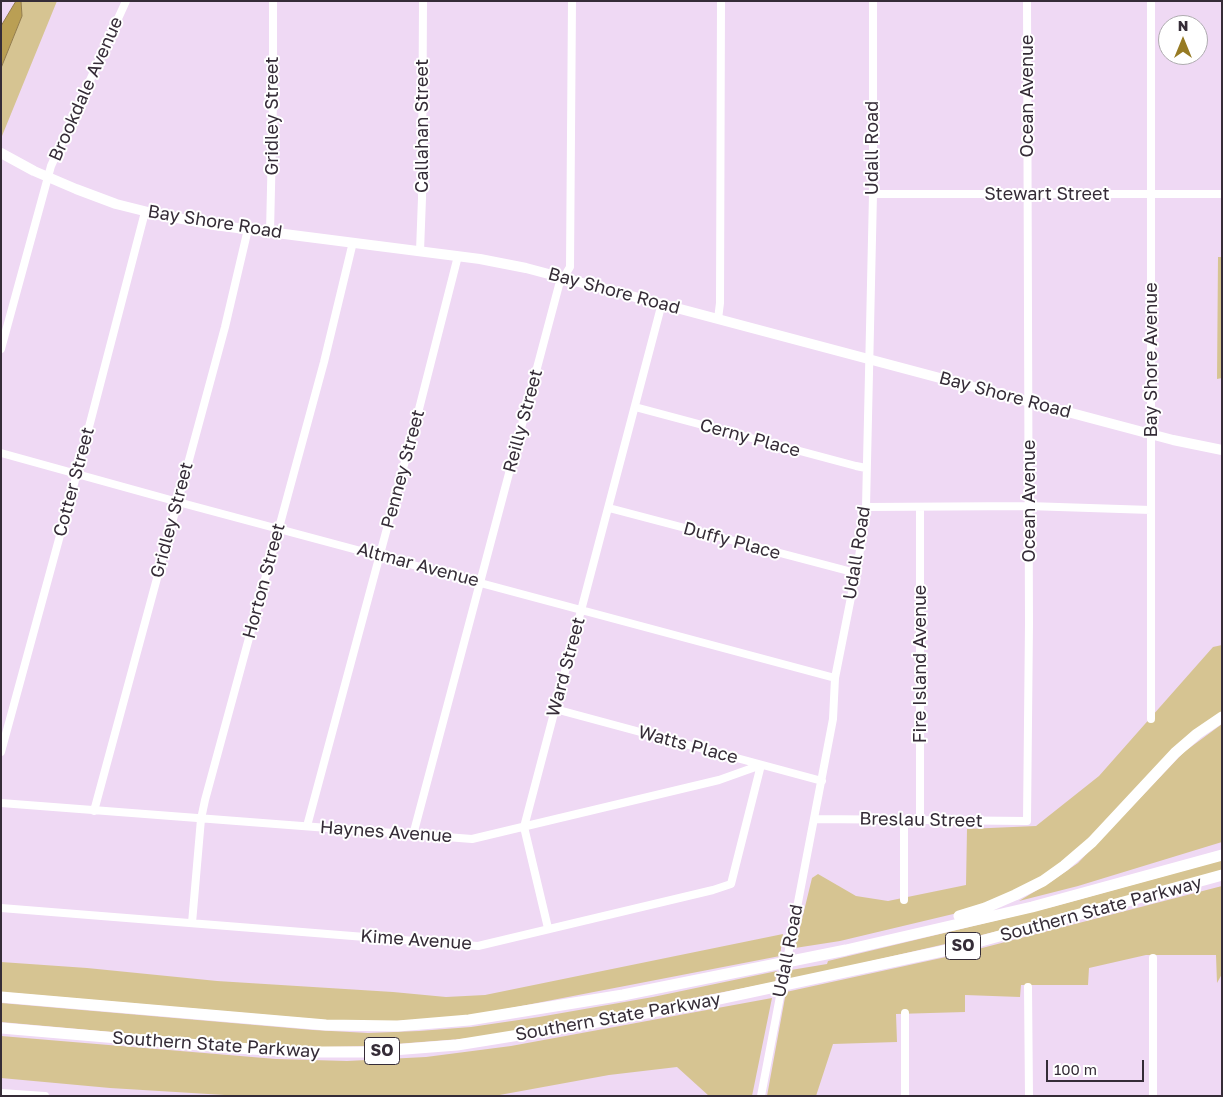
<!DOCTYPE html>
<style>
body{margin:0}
#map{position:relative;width:1223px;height:1097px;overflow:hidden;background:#efd9f4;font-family:"Golos Text",sans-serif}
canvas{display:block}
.frame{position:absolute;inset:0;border:2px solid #352c37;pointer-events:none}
.north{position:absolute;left:1158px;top:15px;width:50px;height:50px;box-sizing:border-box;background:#fff;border:1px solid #aeabaf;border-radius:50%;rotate:0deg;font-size:14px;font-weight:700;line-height:20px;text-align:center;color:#352c37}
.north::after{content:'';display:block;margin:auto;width:18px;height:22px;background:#977b24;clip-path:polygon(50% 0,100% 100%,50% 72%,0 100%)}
.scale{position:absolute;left:1046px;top:1060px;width:98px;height:22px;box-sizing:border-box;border:2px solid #352c37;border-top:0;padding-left:6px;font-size:15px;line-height:18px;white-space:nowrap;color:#352c37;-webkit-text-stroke:4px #fff;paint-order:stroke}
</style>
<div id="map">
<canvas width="1223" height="1097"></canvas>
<div class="frame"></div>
<div class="north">N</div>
<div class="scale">100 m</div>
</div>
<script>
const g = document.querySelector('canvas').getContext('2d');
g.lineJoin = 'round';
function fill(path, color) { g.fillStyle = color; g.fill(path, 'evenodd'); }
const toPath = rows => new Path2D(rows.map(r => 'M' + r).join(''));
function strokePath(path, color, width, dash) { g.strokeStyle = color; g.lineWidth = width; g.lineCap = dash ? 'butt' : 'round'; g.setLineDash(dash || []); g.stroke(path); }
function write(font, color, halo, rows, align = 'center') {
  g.font = font + ' "Golos Text",sans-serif'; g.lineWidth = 4; g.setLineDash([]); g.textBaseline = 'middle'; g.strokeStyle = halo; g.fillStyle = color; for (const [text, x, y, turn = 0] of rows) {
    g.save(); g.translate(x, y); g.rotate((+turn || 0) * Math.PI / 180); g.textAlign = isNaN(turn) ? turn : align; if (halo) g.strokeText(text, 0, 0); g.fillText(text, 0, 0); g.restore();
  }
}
fill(toPath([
 [21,1,57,1,2,136,1,68,22,16],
 [1218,257,1222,257,1222,378,1217,379],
 [1222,645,1222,714,1068,862,1019,893,970,910,840,941,795,948,812,878,818,874,856,896,888,901,966,885,967,829,1036,826,1099,776,1213,647],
 [1222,724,1222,842,1078,886,1019,901,1052,881,1078,863,1184,752],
 [1222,860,1222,871,1055,917,941,945,789,980,791,970,827,964,828,961,1052,907],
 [1222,886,1222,974,1217,983,1216,955,1146,955,1089,968,1088,985,1021,985,1020,997,965,995,965,1012,896,1014,897,1042,833,1044,816,1096,767,1096,786,992,955,955],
 [783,934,780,956,480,1014,429,1019,379,1022,325,1020,1,992,1,962,87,968,217,981,393,992,446,997,485,995],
 [777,971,775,982,543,1027,473,1038,370,1046,323,1047,256,1045,1,1022,1,1003,313,1030,368,1033,419,1031,471,1027,539,1017,653,997],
 [772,998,752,1096,709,1096,677,1067,609,1075,494,1096,241,1096,110,1088,1,1078,1,1036,276,1059,347,1061,426,1057,511,1046]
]), '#d6c492');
const water = toPath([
 [16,1,21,1,22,16,1,68,1,26,16,1]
]);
fill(water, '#ba9f54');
strokePath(water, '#927c4b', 1);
strokePath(toPath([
 [1151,1,1151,719],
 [873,194,1222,194],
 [270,232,273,101,273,1],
 [420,251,422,198,423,1],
 [718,319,720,303,721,1],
 [1,349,51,166,126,1],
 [635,407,856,466,866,468],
 [1,453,178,502,835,678],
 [866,507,1028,506,1151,510],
 [609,508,856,573],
 [555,709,822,781],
 [1,752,77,473,145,212],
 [1,803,472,839,719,780,761,765],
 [94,811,225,327,248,229],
 [815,819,1027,821,1029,623,1027,1],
 [920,820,920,507],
 [307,826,419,409,458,256],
 [413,835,559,285,570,267,572,1],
 [904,900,904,820],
 [1,908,478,946,713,890,731,884,761,765],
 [192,923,201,819,205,800,324,362,353,242],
 [548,928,524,827,662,303],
 [1153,958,1153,1096],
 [1028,987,1029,1096],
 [905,1013,905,1096],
 [1,1093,45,1096],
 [761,1096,833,719,835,678,859,557,866,507,873,194,873,1]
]), '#fff', 8);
strokePath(toPath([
 [1,153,34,171,76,189,116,204,156,214,214,225,480,259,526,268,1173,440,1222,450]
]), '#fff', 10);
strokePath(toPath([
 [959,916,985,908,1015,895,1043,881,1064,866,1092,842,1175,753,1197,734,1222,717],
 [1,997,326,1025,398,1026,469,1020,623,995,846,950,1032,907,1222,855],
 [1,1028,223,1047,295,1052,367,1052,457,1045,581,1025,700,1003,952,949,1222,875]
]), '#fff', 11);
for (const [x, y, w] of [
 [963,946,35],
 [382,1051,35]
]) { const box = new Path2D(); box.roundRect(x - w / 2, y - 13.5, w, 27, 4); g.fillStyle = '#fff'; g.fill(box); strokePath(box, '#352c37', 1); }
write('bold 16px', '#352c37', null, [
 ["SO",963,946],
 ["SO",382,1051]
]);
write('18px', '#352c37', '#fff', [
 ["Brookdale Avenue",86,89,-66],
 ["Ocean Avenue",1027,96,-90],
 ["Gridley Street",272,116,-90],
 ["Callahan Street",422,126,-90],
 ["Udall Road",872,148,-90],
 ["Stewart Street",1047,194],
 ["Bay Shore Road",215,222,9],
 ["Bay Shore Road",614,291,15],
 ["Bay Shore Avenue",1151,360,-90],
 ["Bay Shore Road",1005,395,15],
 ["Reilly Street",523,421,-75],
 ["Cerny Place",750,438,15],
 ["Penney Street",403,469,-75],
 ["Cotter Street",74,482,-75],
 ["Ocean Avenue",1029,501,-90],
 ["Gridley Street",172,520,-75],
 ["Duffy Place",732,541,15],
 ["Udall Road",857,553,-81],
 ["Altmar Avenue",418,565,15],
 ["Horton Street",264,581,-75],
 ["Fire Island Avenue",920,664,-90],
 ["Ward Street",566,667,-75],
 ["Watts Place",688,745,15],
 ["Breslau Street",921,820,1],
 ["Haynes Avenue",386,832,4],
 ["Southern State Parkway",1101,909,-15],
 ["Kime Avenue",416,940,4],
 ["Udall Road",788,951,-79],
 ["Southern State Parkway",618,1017,-10],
 ["Southern State Parkway",216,1045,4]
]);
</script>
